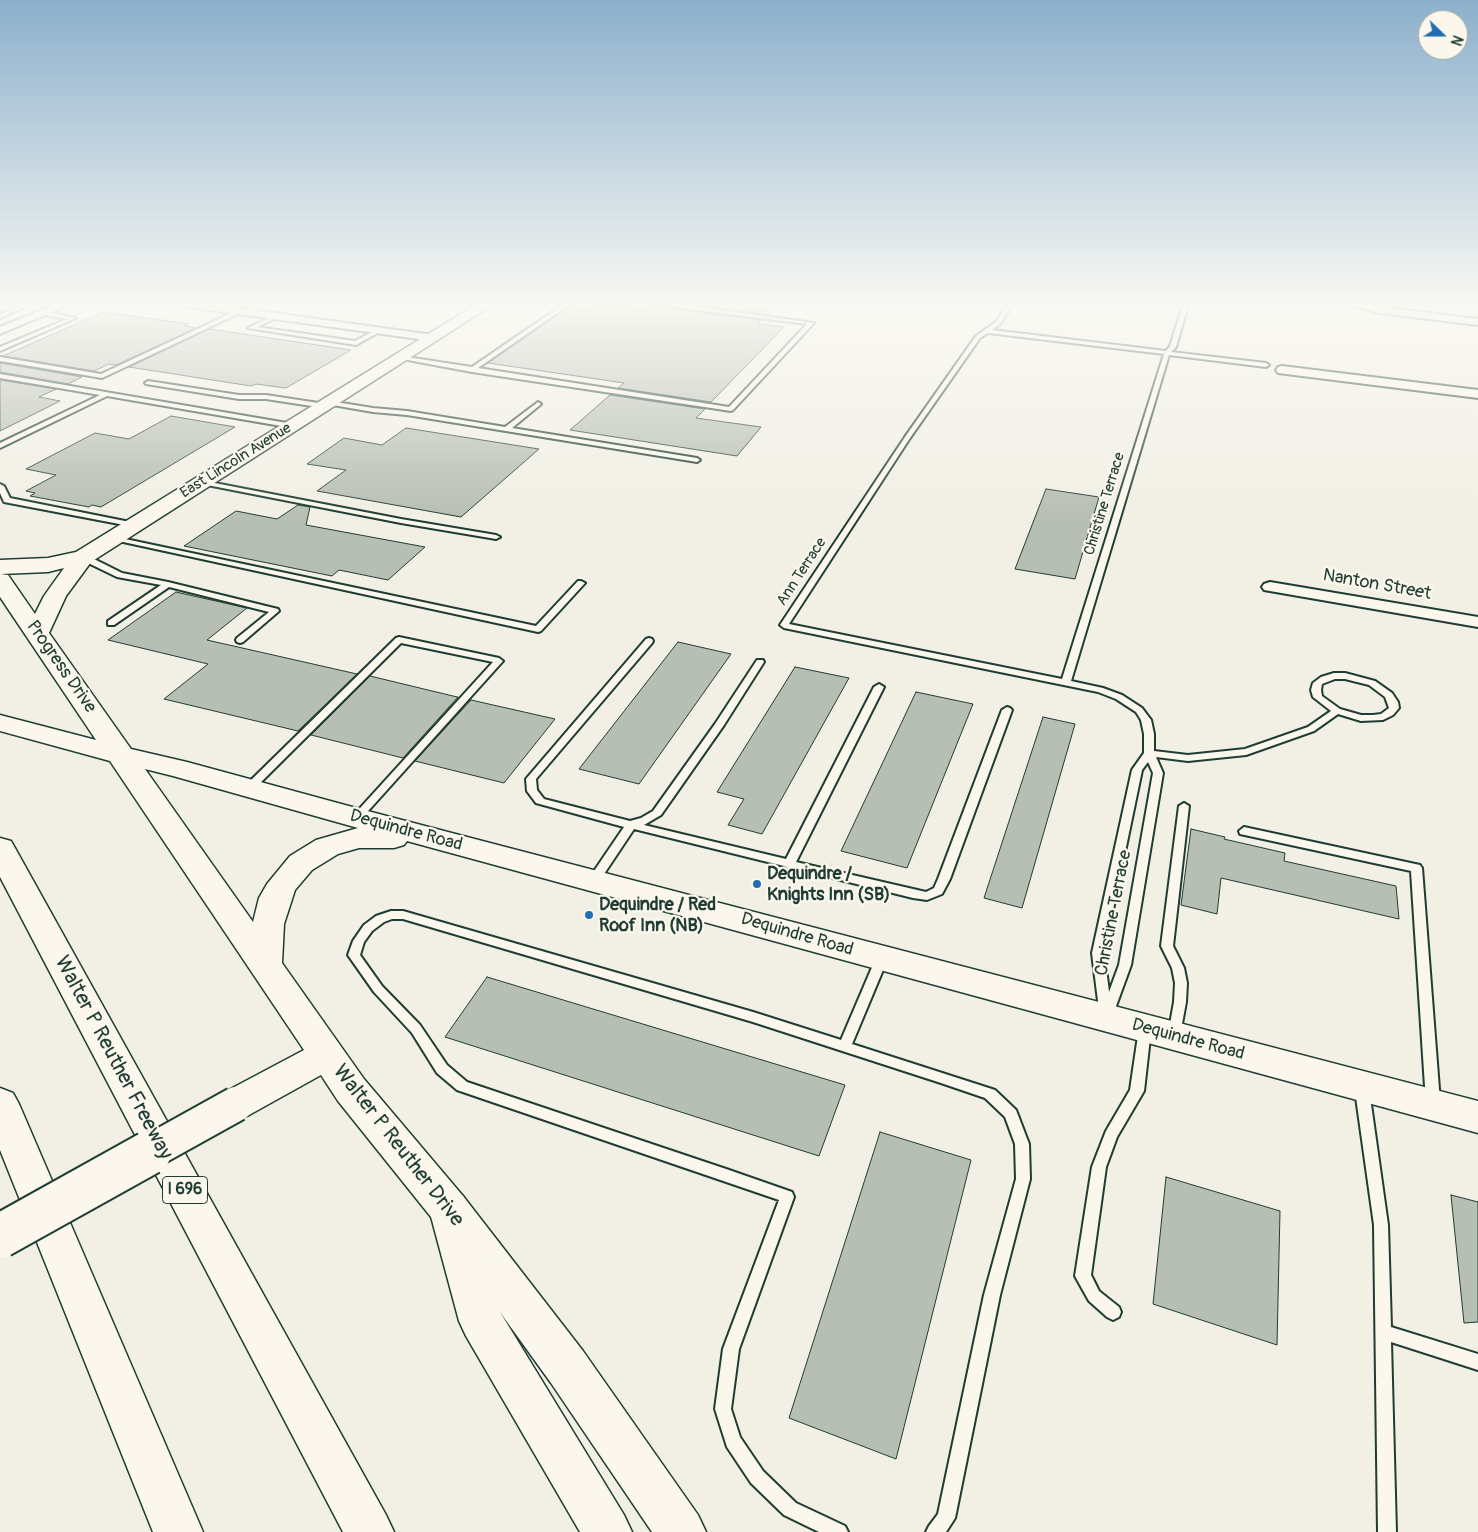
<!DOCTYPE html>
<style>
body{margin:0}
#map{position:relative;width:1478px;height:1532px;overflow:hidden;background:#f2f0e5;font-family:Pangolin,sans-serif}
canvas{display:block}
.north{position:absolute;left:1418px;top:10px;width:50px;height:50px;box-sizing:border-box;background:#fbf7ec;border:1px solid #a3ada2;border-radius:50%;rotate:112deg;font-size:14px;font-weight:700;line-height:20px;text-align:center;color:#1f3d34}
.north::after{content:'';display:block;margin:auto;width:18px;height:22px;background:#1f6fb2;clip-path:polygon(50% 0,100% 100%,50% 72%,0 100%)}
</style>
<div id="map">
<canvas width="1478" height="1532"></canvas>
<div class="north">N</div>
</div>
<script>
const g = document.querySelector('canvas').getContext('2d');
g.lineJoin = 'round';
function fill(path, color) { g.fillStyle = color; g.fill(path, 'evenodd'); }
const toPath = rows => new Path2D(rows.map(r => 'M' + r).join(''));
function strokePath(path, color, width, dash) { g.strokeStyle = color; g.lineWidth = width; g.lineCap = dash ? 'butt' : 'round'; g.setLineDash(dash || []); g.stroke(path); }
function write(font, color, halo, rows, align = 'center') {
  g.font = font + ' Pangolin,sans-serif'; g.lineWidth = 4.5; g.setLineDash([]); g.textBaseline = 'middle'; g.strokeStyle = halo; g.fillStyle = color; for (const [text, x, y, turn = 0] of rows) {
    g.save(); g.translate(x, y); g.rotate((+turn || 0) * Math.PI / 180); g.textAlign = isNaN(turn) ? turn : align; if (halo) g.strokeText(text, 0, 0); g.fillText(text, 0, 0); g.restore();
  }
}
const building = toPath([
 [575,302,641,309,641,302,647,302,651,306,762,320,758,324,784,327,711,402,618,388,624,383,488,363,575,302],
 [674,302,780,302,767,315,674,302],
 [104,312,189,324,184,326,196,328,116,365,109,364,94,371,3,356,104,312],
 [209,329,351,350,286,388,256,384,251,386,129,367,209,329],
 [0,363,82,377,68,384,0,372,0,363],
 [0,380,56,389,39,397,60,401,0,431,0,380],
 [610,395,705,409,696,418,761,427,737,456,570,430,610,395],
 [171,416,235,427,101,507,92,505,89,507,30,496,35,493,26,491,56,475,26,469,95,433,129,439,171,416],
 [406,428,539,449,461,517,317,491,346,470,307,464,344,438,382,445,406,428],
 [1046,489,1099,497,1075,579,1015,569,1046,489],
 [298,505,310,507,306,525,425,547,388,580,339,570,332,576,184,546,236,511,277,519,298,505],
 [176,592,247,608,207,640,357,674,298,731,164,699,208,664,108,640,176,592],
 [678,642,731,654,639,784,579,769,678,642],
 [795,667,849,678,762,834,728,825,744,799,717,792,795,667],
 [370,676,453,696,458,697,403,758,311,735,370,676],
 [916,692,973,704,907,868,841,851,916,692],
 [471,700,555,719,504,783,415,761,471,700],
 [1043,717,1075,724,1022,908,984,898,1043,717],
 [1191,829,1225,837,1224,839,1285,853,1284,861,1396,886,1399,919,1221,878,1217,914,1181,905,1191,829],
 [487,977,845,1085,819,1156,445,1037,487,977],
 [880,1132,971,1160,896,1459,789,1418,880,1132],
 [1166,1177,1280,1211,1277,1345,1153,1304,1166,1177],
 [1451,1195,1478,1202,1478,1322,1464,1323,1451,1195]
]);
fill(building, '#b7beb3');
strokePath(building, '#1f3d34', 1);
const lane = toPath([
 [30,302,37,302,0,318,0,314,30,302],
 [216,302,223,302,211,308,206,307,216,302],
 [263,302,270,302,249,313,244,312,263,302],
 [567,302,573,302,478,368,729,407,807,324,651,304,649,302,662,302,814,323,733,410,731,411,472,372,397,358,400,356,472,367,567,302],
 [1009,302,1014,302,1000,324,992,330,1166,351,1170,346,1184,302,1189,302,1176,347,1171,352,1266,363,1269,365,1266,367,1169,355,1071,681,1103,688,1122,695,1142,708,1151,720,1154,734,1154,751,1188,755,1245,749,1308,727,1331,711,1313,697,1311,690,1313,683,1321,677,1334,673,1345,673,1375,681,1392,693,1398,702,1399,708,1393,715,1383,720,1361,721,1338,714,1314,731,1246,755,1188,761,1156,757,1163,773,1131,965,1112,1017,1110,1021,1106,1022,1102,1021,1100,1017,1092,953,1132,770,1144,753,1144,734,1141,720,1136,712,1116,699,1098,692,784,628,780,625,905,437,976,336,996,322,1009,302],
 [988,333,1164,354,1062,679,789,624,910,438,980,338,988,333],
 [1335,679,1345,679,1369,685,1385,697,1389,708,1381,714,1373,715,1361,715,1340,709,1322,696,1321,690,1322,684,1335,679],
 [1148,762,1153,773,1119,965,1109,992,1104,953,1142,770,1148,762],
 [240,309,243,311,242,312,102,378,0,361,0,357,101,374,240,309],
 [42,311,76,318,0,351,0,347,67,319,40,314,39,313,42,311],
 [276,314,278,315,278,317,257,327,355,341,376,330,381,331,356,345,248,328,276,314],
 [0,374,293,424,296,426,293,428,107,396,0,448,0,443,100,395,0,378,0,374],
 [148,381,239,395,266,395,325,404,328,406,325,408,266,399,239,399,146,384,145,383,148,381],
 [329,401,373,408,407,411,505,427,538,402,541,404,540,405,512,428,697,458,700,460,697,462,407,415,373,412,327,404,327,402,329,401],
 [199,480,401,519,496,535,500,537,496,539,401,523,202,484,198,482,199,480],
 [0,484,4,486,10,498,135,523,139,525,135,527,4,502,0,493,0,484],
 [111,536,536,626,578,581,581,581,585,583,541,631,538,632,114,540,110,538,111,536],
 [80,555,86,555,122,573,168,582,278,609,279,611,243,642,240,643,237,642,236,640,237,638,269,612,169,587,114,625,108,625,108,621,161,585,117,577,80,559,80,555],
 [399,637,499,658,503,661,360,820,356,821,351,818,493,662,401,643,253,790,245,790,244,788,245,786,396,638,399,637],
 [649,638,652,639,653,641,652,643,536,779,537,790,544,799,630,821,641,818,653,811,715,724,757,660,763,660,764,662,724,725,661,815,644,825,786,859,874,687,879,684,884,687,796,862,926,892,934,888,938,879,1002,710,1007,707,1010,708,1012,710,950,879,942,894,927,900,913,898,792,868,789,869,784,866,634,829,598,883,590,883,588,880,590,877,624,827,536,803,527,791,526,779,646,639,649,638],
 [1184,803,1189,806,1173,946,1184,968,1187,983,1186,1002,1180,1035,1179,1039,1174,1040,1169,1039,1168,1035,1174,1002,1175,983,1172,968,1161,946,1179,806,1184,803],
 [1244,827,1420,865,1422,868,1440,1102,1438,1106,1433,1108,1428,1106,1426,1102,1411,871,1240,834,1239,831,1244,827],
 [391,911,403,911,753,1012,841,1040,876,958,878,955,882,953,886,955,888,958,852,1044,995,1090,1016,1110,1029,1144,1030,1179,1000,1295,955,1518,946,1532,926,1532,929,1526,938,1514,984,1295,1016,1179,1015,1144,1005,1117,985,1098,941,1083,753,1022,403,919,392,919,384,922,372,931,364,942,360,955,382,986,420,1025,447,1065,467,1082,729,1170,792,1192,794,1197,739,1349,731,1409,740,1437,763,1471,796,1503,845,1526,848,1532,819,1532,784,1515,751,1483,727,1447,715,1409,723,1349,779,1200,457,1090,437,1073,412,1033,374,992,348,955,353,941,364,925,376,916,391,911],
 [1145,1024,1149,1025,1151,1029,1144,1091,1117,1137,1106,1167,1091,1275,1099,1291,1119,1307,1121,1312,1119,1317,1113,1320,1107,1317,1089,1301,1075,1276,1092,1167,1106,1131,1130,1090,1139,1029,1141,1025,1145,1024],
 [1362,1084,1367,1086,1369,1090,1388,1225,1391,1327,1478,1354,1478,1370,1391,1342,1396,1532,1378,1532,1374,1225,1355,1090,1357,1086,1362,1084]
]);
const street = toPath([
 [61,302,75,302,0,334,0,327,61,302],
 [169,302,195,302,433,335,439,338,433,341,174,305,169,302],
 [1346,302,1362,302,1380,307,1478,319,1478,325,1379,313,1347,304,1346,302],
 [1282,366,1478,390,1478,398,1278,373,1276,370,1278,367,1282,366],
 [1270,582,1478,617,1478,627,1264,590,1262,587,1264,584,1270,582]
]);
const secondary = toPath([
 [480,302,497,302,91,562,66,596,49,633,131,749,187,762,356,808,1478,1101,1478,1133,407,841,404,845,394,848,359,848,338,854,312,870,295,890,284,924,282,963,364,1079,463,1196,583,1351,698,1515,706,1532,652,1532,551,1383,435,1222,338,1101,321,1075,249,1115,236,1120,223,1115,217,1104,223,1093,304,1050,110,761,0,731,0,715,96,740,0,597,0,560,48,558,76,552,480,302],
 [64,568,44,596,35,614,8,575,1,574,48,572,64,568],
 [145,769,173,776,358,828,316,840,290,856,267,884,259,898,253,922,145,769]
]);
const highway = toPath([
 [0,838,11,841,15,848,386,1515,394,1532,343,1532,0,877,0,838],
 [0,1088,13,1093,19,1104,203,1532,153,1532,0,1150,0,1088],
 [449,1191,463,1196,469,1209,500,1312,624,1515,632,1532,580,1532,466,1336,459,1321,429,1209,435,1196,449,1191]
]);
strokePath(lane, '#1f3d34', 4);
strokePath(street, '#1f3d34', 4);
strokePath(secondary, '#1f3d34', 3);
strokePath(highway, '#1f3d34', 3);
fill(lane, '#fbf7ec');
fill(street, '#fbf7ec');
fill(secondary, '#fbf7ec');
fill(highway, '#fbf7ec');
const secondaryBridgeFar1 = toPath([
 [146,1154,236,1104]
]);
const secondaryBridge = toPath([
 [0,1236,149,1153]
]);
strokePath(secondaryBridgeFar1, '#1f3d34', 38, []);
strokePath(secondaryBridge, '#1f3d34', 47, []);
strokePath(secondaryBridgeFar1, '#fbf7ec', 34);
strokePath(secondaryBridge, '#fbf7ec', 43);
const sky = g.createLinearGradient(0, 0, 0, 516);
sky.addColorStop(0, '#8cb0cc');
sky.addColorStop(0.59, '#f9f8f3');
sky.addColorStop(1, '#f9f8f300');
g.fillStyle = sky;
g.fillRect(0, 0, 1478, 516);
for (const [x, y, r, color] of [
 [757,884,5,"#1f6fb2"],
 [589,915,5,"#1f6fb2"]
]) { const dot = new Path2D(); dot.arc(x, y, r, 0, 2 * Math.PI); g.fillStyle = color; g.fill(dot); strokePath(dot, '#fbf7ec', 2); }
write('15px', '#1f3d34', '#fbf7ec', [
 ["East Lincoln Avenue",236,461,-32],
 ["Christine Terrace",1105,504,-73],
 ["Ann Terrace",802,572,-57]
]);
for (const [x, y, w] of [
 [185,1190,45]
]) { const box = new Path2D(); box.roundRect(x - w / 2, y - 13.5, w, 27, 4); g.fillStyle = '#fbf7ec'; g.fill(box); strokePath(box, '#1f3d34', 1); }
write('bold 16px', '#1f3d34', null, [
 ["I 696",185,1190]
]);
write('18px', '#1f3d34', '#fbf7ec', [
 ["Nanton Street",1377,585,10],
 ["Progress Drive",61,667,55],
 ["Dequindre Road",406,831,15],
 ["Christine Terrace",1114,913,-79],
 ["Dequindre Road",797,935,16],
 ["Dequindre Road",1188,1040,15]
]);
write('bold 18px', '#1f3d34', '#fbf7ec', [
 ["Dequindre /",767,874],
 ["Knights Inn (SB)",767,895],
 ["Dequindre / Red",599,905],
 ["Roof Inn (NB)",599,926]
], 'left');
write('21px', '#1f3d34', '#fbf7ec', [
 ["Walter P Reuther Freeway",113,1058,62],
 ["Walter P Reuther Drive",398,1146,52]
]);
</script>
